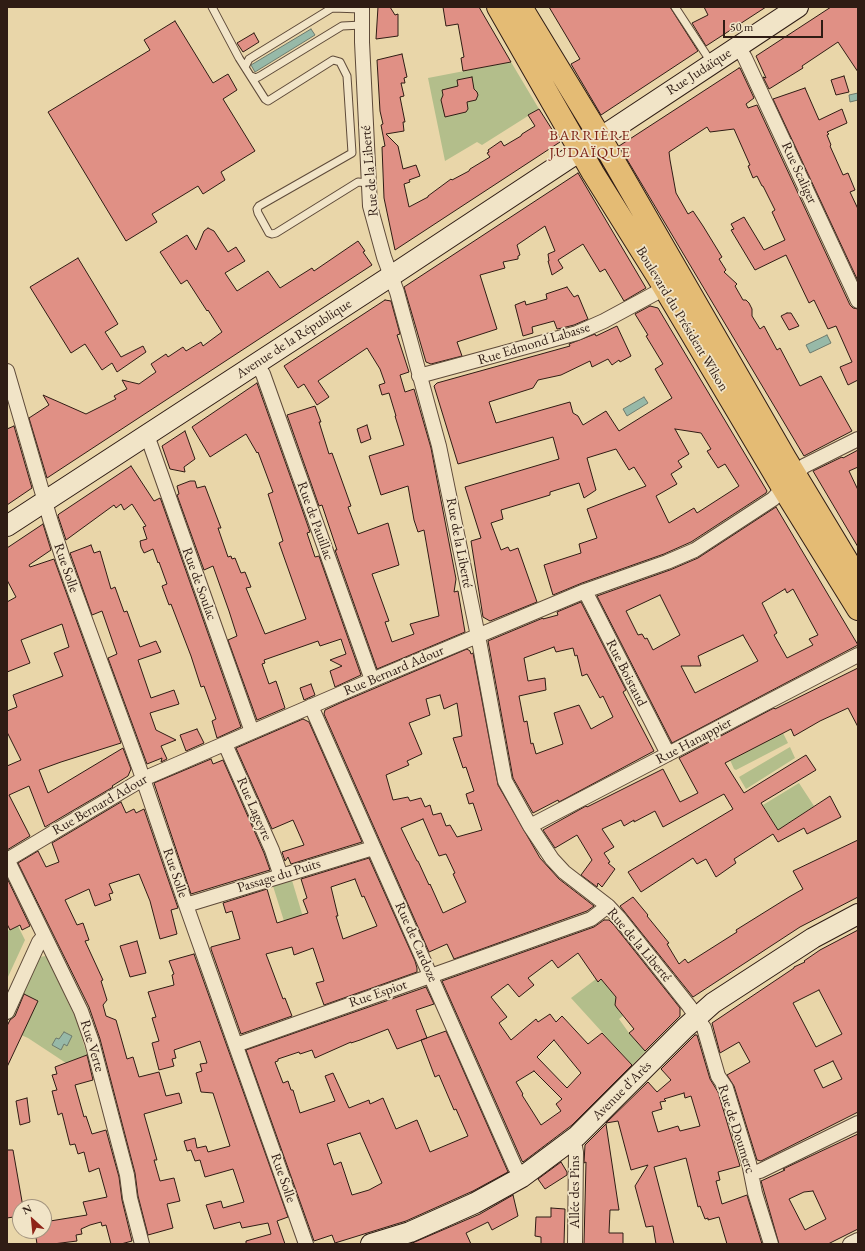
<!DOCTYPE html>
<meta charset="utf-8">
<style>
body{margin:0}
#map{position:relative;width:865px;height:1251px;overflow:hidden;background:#e9d6a9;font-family:"EB Garamond",serif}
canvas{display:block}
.frame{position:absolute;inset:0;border:8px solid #2f1c14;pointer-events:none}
.north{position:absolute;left:12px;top:1199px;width:40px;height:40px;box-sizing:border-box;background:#f1e4c7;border:1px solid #a3947f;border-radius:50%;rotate:333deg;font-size:11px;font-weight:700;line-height:16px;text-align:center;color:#2f1c14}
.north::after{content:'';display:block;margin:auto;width:14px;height:18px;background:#8f2418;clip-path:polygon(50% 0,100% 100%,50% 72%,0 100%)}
.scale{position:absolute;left:723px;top:20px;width:100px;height:18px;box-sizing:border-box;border:2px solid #2f1c14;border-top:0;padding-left:5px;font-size:12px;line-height:14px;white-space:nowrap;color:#2f1c14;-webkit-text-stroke:3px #f1e4c7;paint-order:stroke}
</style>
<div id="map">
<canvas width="865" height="1251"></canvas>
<div class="frame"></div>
<div class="north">N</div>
<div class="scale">50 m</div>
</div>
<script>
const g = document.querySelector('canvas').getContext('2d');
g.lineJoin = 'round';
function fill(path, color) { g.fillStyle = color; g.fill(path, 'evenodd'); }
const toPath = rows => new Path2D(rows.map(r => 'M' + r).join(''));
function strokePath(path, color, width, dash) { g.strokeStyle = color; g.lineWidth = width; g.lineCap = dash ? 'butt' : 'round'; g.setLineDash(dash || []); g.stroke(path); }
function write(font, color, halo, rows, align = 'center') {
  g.font = font + ' "EB Garamond",serif'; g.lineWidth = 3.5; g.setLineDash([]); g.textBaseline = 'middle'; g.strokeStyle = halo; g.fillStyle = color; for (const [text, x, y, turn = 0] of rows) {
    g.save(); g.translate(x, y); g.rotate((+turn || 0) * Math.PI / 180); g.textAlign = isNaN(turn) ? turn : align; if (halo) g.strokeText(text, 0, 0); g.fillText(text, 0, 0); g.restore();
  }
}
fill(toPath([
 [511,62,539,109,482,145,477,142,445,161,428,78],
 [783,733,788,743,736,770,734,769,730,760],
 [790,747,795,758,746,789,739,777],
 [799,783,814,806,778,830,763,805],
 [291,877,303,917,284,921,272,883],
 [18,926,25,940,7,979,7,931],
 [46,956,76,1019,87,1055,66,1063,28,1038,7,1029,7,1026,39,957],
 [596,979,598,981,601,979,628,1012,619,1019,629,1033,646,1051,632,1065,571,998]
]), '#b3be8b');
const water = toPath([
 [311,29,315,35,255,72,251,65,311,29],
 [858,93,858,100,850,102,849,95,858,93],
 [827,335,831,343,810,353,806,345,827,335],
 [644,397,648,403,627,416,623,409,644,397],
 [64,1032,72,1036,67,1046,64,1044,61,1050,52,1045,56,1038,59,1039,64,1032]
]);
fill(water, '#97b9a8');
strokePath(water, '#6d7a6d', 1);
const building = toPath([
 [378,7,390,7,395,15,398,14,398,36,376,39,378,7],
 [443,7,479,7,511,62,463,71,461,58,464,57,458,24,446,26,443,7],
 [549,7,670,7,698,51,601,115,571,64,580,59,549,7],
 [704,7,766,7,706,46,692,23,708,15,704,7],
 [831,7,858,7,858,72,838,42,802,66,803,68,769,89,763,77,766,78,756,56,831,7],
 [175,21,213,83,228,74,237,90,223,99,255,151,221,172,225,180,203,194,198,186,152,214,157,222,126,241,48,112,150,50,144,40,175,21],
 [254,33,259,42,243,52,237,43,254,33],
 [402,54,407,77,404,78,405,83,401,83,404,96,400,97,405,122,403,122,404,131,386,134,398,146,403,169,416,165,420,176,409,180,410,182,404,184,409,207,428,197,428,196,451,179,452,180,469,171,470,169,490,157,487,153,489,152,488,150,501,141,504,146,521,136,522,134,535,126,528,115,539,109,560,142,395,250,384,198,382,147,385,146,381,125,383,124,380,111,377,60,402,54],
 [739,68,740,68,754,98,746,104,748,108,757,105,850,305,853,308,858,309,858,380,848,385,840,367,852,362,836,326,828,329,814,300,809,303,786,255,755,270,731,230,734,229,731,224,744,217,764,250,785,240,772,212,775,210,763,186,762,186,757,176,753,178,748,166,750,165,734,129,710,132,707,127,669,152,670,160,676,193,688,214,693,211,703,226,722,257,719,259,726,270,724,272,737,284,735,286,743,300,746,300,749,303,752,309,752,316,760,329,764,326,777,350,780,348,800,386,821,376,852,431,804,456,619,146,739,68],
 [844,76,849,92,836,95,831,80,844,76],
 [472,77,474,89,477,92,478,95,476,100,467,102,468,109,466,112,445,117,441,100,443,95,442,90,458,86,457,80,472,77],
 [805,88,819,120,842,109,847,123,827,132,829,134,827,135,831,145,830,146,843,175,848,173,855,190,850,192,858,209,858,281,773,99,805,88],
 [578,173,646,288,624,301,605,269,600,272,583,244,558,260,563,268,552,275,548,261,549,261,548,254,555,251,545,226,517,245,520,255,518,256,518,259,503,262,505,268,480,275,497,329,457,342,462,356,431,364,426,362,404,287,578,173],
 [208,228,214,231,228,252,236,247,245,261,225,273,237,291,268,271,280,288,312,268,314,271,358,241,365,251,363,252,372,265,47,478,29,418,49,405,43,395,86,414,116,399,114,396,127,389,122,380,139,384,156,372,151,364,166,354,168,357,183,347,186,351,201,342,203,346,222,332,208,310,207,311,187,280,181,284,160,252,187,235,196,250,204,231,208,228],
 [78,258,118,324,105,332,121,357,143,346,146,352,117,372,112,363,102,370,85,344,71,353,30,287,78,258],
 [567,287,574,297,578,295,588,319,574,325,562,328,557,329,554,321,532,327,533,333,523,336,515,305,525,301,526,305,547,299,546,294,567,287],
 [385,300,391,301,400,334,397,335,409,372,400,375,405,392,414,389,431,448,456,579,454,592,458,591,465,632,377,669,335,550,337,550,322,505,319,506,287,415,315,406,321,422,319,422,329,454,332,453,351,506,348,507,358,534,388,523,399,565,372,574,389,621,385,622,392,642,414,634,410,624,439,616,424,530,418,532,414,520,408,486,381,495,369,456,404,445,395,416,396,416,389,393,382,395,379,385,385,383,380,369,367,348,318,381,329,397,317,405,304,384,298,388,284,366,385,300],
 [650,306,658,308,767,491,766,493,691,542,664,554,582,583,553,595,544,565,581,553,579,544,597,538,587,509,646,486,634,467,629,470,616,449,587,458,596,490,584,498,579,483,550,492,550,495,501,510,503,519,491,523,501,550,508,547,510,551,518,548,537,602,490,621,483,617,471,541,481,538,465,487,559,459,553,437,458,464,434,386,437,383,570,346,569,344,595,334,596,336,617,326,631,356,620,362,619,360,612,365,608,359,592,367,590,361,561,375,538,380,533,388,489,402,496,423,570,402,573,413,578,416,583,425,606,411,619,431,672,398,655,369,663,364,646,336,648,335,635,314,650,306],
 [675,429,701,433,711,449,707,451,718,468,725,464,739,486,697,513,694,508,669,523,656,496,677,484,671,474,682,467,678,461,689,454,675,429],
 [787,313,791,313,799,326,789,330,781,316,787,313],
 [257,383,302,509,310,532,307,533,315,557,319,556,361,675,335,687,330,671,342,666,330,660,346,654,341,639,320,646,318,641,264,660,265,663,262,664,269,684,276,681,285,708,257,720,228,640,237,636,229,611,213,566,204,570,177,495,179,494,177,486,190,481,195,481,197,488,205,486,221,528,218,528,228,557,231,556,232,559,235,558,241,573,245,572,251,587,246,588,265,634,306,619,279,543,283,541,268,494,273,492,258,452,257,453,246,434,210,457,192,427,257,383],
 [367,425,371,439,361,443,357,429,367,425],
 [14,426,32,488,7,505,7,429,14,426],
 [185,431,195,459,184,467,185,472,170,469,162,446,185,431],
 [858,450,858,467,849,471,858,490,858,547,813,471,842,457,843,458,858,450],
 [131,466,154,501,160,498,161,500,241,727,217,738,212,721,216,719,204,686,201,687,191,656,171,604,169,605,162,586,167,584,159,562,158,563,153,549,144,553,141,547,140,541,147,539,143,527,146,526,132,504,124,510,121,504,116,508,114,505,66,540,58,516,58,515,59,514,131,466],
 [776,507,858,645,672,743,597,596,670,570,698,558,776,507],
 [785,589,787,593,793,589,818,635,809,639,813,645,787,658,774,635,777,633,762,603,785,589],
 [660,595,680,635,653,650,647,638,645,639,642,634,638,635,626,611,660,595],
 [743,635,758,661,695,693,681,666,701,666,698,656,743,635],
 [43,524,51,550,29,565,30,567,54,559,121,743,61,762,39,770,48,793,123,748,131,769,128,776,112,786,113,787,45,827,29,786,9,795,30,836,7,850,7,766,21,760,7,732,7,711,17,707,13,695,63,676,54,653,69,647,62,624,21,640,30,663,7,672,7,602,16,597,7,580,7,548,43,524],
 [91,545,94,553,100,551,111,589,115,587,124,612,127,611,140,647,156,641,161,652,138,660,151,698,174,690,179,704,150,713,156,730,176,740,161,746,167,759,161,762,162,758,147,764,108,658,117,654,102,611,92,615,70,553,91,545],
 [581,602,626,690,623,692,654,751,559,802,558,800,533,813,513,778,488,641,543,618,543,619,558,615,557,612,581,602],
 [554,647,556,652,573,648,575,656,577,655,582,676,587,674,600,698,603,696,613,717,591,729,579,705,554,713,563,744,536,754,533,743,531,744,527,721,524,722,519,696,546,690,545,678,528,681,524,658,554,647],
 [467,649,470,651,471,654,473,653,498,785,540,858,559,879,594,906,587,911,454,959,447,944,429,952,324,714,325,710,340,703,467,649],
 [440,695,444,709,457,703,462,736,453,738,463,768,466,767,474,791,466,794,469,804,473,803,482,830,457,837,450,825,446,826,441,813,433,815,430,805,425,807,421,798,410,801,408,797,393,800,386,775,409,765,407,761,422,754,409,723,430,715,426,699,440,695],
 [423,819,439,856,446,854,455,873,453,874,466,902,443,913,430,884,429,885,418,861,417,861,401,828,423,819],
 [858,668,858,727,848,708,820,721,794,736,791,729,725,763,744,793,806,755,816,770,761,803,778,830,830,796,841,817,807,834,804,828,778,842,773,834,734,859,736,863,716,877,706,859,697,864,693,858,641,892,628,872,733,809,724,794,663,827,655,811,634,822,634,820,624,826,621,820,602,829,614,847,604,853,610,862,608,863,615,869,602,887,598,883,597,887,581,875,592,860,577,835,555,848,543,830,586,806,587,807,663,769,680,802,698,793,679,758,774,708,775,709,858,668],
 [311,684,315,695,304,700,300,688,311,684],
 [303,719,309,722,362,842,291,864,288,857,285,861,282,852,304,845,293,820,272,829,236,748,303,719],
 [197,729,204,743,186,751,180,735,197,729],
 [211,759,213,764,223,760,264,853,270,870,191,894,154,783,211,759],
 [121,802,126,813,134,809,136,813,144,809,178,908,171,910,177,934,160,939,150,901,139,874,109,884,113,893,109,894,111,900,95,906,89,889,65,900,77,925,83,923,89,940,85,941,103,980,101,981,107,1000,103,1005,106,1016,116,1020,127,1059,133,1057,139,1077,159,1072,166,1096,179,1093,182,1103,144,1114,157,1160,154,1160,160,1181,174,1178,180,1201,167,1204,173,1228,148,1235,138,1196,135,1173,100,1039,89,1007,18,863,38,851,46,867,59,862,52,843,121,802],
 [858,840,858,897,800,927,693,997,620,906,633,897,648,915,647,916,669,943,667,944,679,964,685,959,688,963,737,932,736,930,789,897,803,889,793,871,858,840],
 [369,858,415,961,417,968,417,972,324,1005,316,983,324,981,313,948,294,955,292,947,266,954,283,999,285,998,292,1016,241,1034,211,949,211,947,240,939,232,911,226,913,223,903,267,889,277,923,308,913,303,900,307,898,301,879,369,858],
 [355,879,362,897,364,896,377,926,343,939,336,916,338,916,331,887,355,879],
 [7,878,30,926,22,930,20,925,10,930,7,924,7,878],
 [604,920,609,920,614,925,680,1008,680,1016,645,1051,629,1033,634,1029,617,1008,615,1005,616,997,601,979,598,982,578,953,558,968,552,960,528,978,534,985,519,997,508,984,491,997,507,1017,499,1023,511,1040,536,1019,538,1022,550,1014,556,1022,562,1016,588,1044,602,1033,632,1065,572,1125,523,1162,522,1161,442,981,594,927,604,920],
 [554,1040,581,1073,567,1088,537,1057,554,1040],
 [534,1071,562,1099,556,1104,561,1111,541,1125,522,1095,523,1094,516,1082,534,1071],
 [858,930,858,1112,761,1161,757,1160,734,1086,727,1075,750,1062,739,1042,720,1053,712,1023,794,968,794,967,805,962,804,961,820,950,858,930],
 [819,990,842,1034,816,1047,793,1003,819,990],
 [833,1061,842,1079,823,1088,814,1070,833,1061],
 [137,941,146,973,130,977,120,946,137,941],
 [194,954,288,1217,277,1221,285,1244,246,1244,246,1241,271,1234,268,1223,242,1228,240,1222,214,1229,206,1205,221,1201,223,1208,244,1202,233,1169,205,1177,200,1160,195,1161,191,1150,187,1151,184,1141,195,1138,197,1148,206,1146,208,1152,230,1146,213,1093,201,1092,196,1073,202,1071,200,1064,207,1063,200,1041,174,1050,176,1058,172,1059,174,1066,159,1070,152,1043,159,1041,152,1018,156,1017,148,992,174,985,172,975,174,974,169,961,194,954],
 [426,987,434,1004,416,1010,427,1038,397,1049,388,1029,360,1040,351,1043,351,1042,315,1058,312,1050,300,1054,299,1052,278,1059,278,1061,275,1062,283,1083,288,1081,291,1090,293,1090,300,1113,335,1101,325,1076,333,1073,349,1108,369,1100,370,1104,383,1098,396,1129,417,1120,430,1152,468,1136,456,1109,454,1110,439,1075,435,1077,421,1040,446,1031,508,1172,473,1191,406,1221,335,1243,332,1235,314,1241,246,1050,426,987],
 [360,1133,382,1183,369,1190,352,1195,341,1162,334,1165,327,1144,360,1133],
 [24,994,38,1001,7,1067,7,1026,10,1020,15,1016,24,994],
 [695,1035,697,1035,710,1079,718,1092,740,1166,718,1172,720,1180,716,1181,722,1204,747,1195,762,1244,727,1244,719,1217,708,1220,708,1218,705,1219,700,1206,698,1207,686,1158,654,1167,674,1244,656,1244,653,1226,646,1227,635,1186,648,1165,631,1170,618,1121,606,1123,648,1082,657,1092,671,1080,661,1069,695,1035],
 [684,1093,685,1098,691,1096,700,1126,680,1131,678,1126,658,1132,652,1112,662,1109,660,1102,666,1101,664,1099,684,1093],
 [87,1055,93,1080,75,1085,84,1117,86,1116,92,1134,106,1130,119,1177,122,1200,132,1241,121,1244,111,1244,106,1225,102,1226,101,1222,90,1225,81,1229,82,1234,76,1235,77,1241,53,1244,37,1244,35,1231,44,1231,44,1222,87,1215,83,1202,107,1197,99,1168,89,1172,84,1152,78,1154,75,1144,70,1145,62,1113,58,1115,52,1091,57,1090,52,1075,57,1074,55,1067,87,1055],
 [27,1098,30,1122,20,1125,16,1101,27,1098],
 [606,1124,619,1210,610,1210,609,1233,623,1233,623,1244,584,1244,586,1162,584,1163,585,1145,606,1124],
 [858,1134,858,1229,828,1244,779,1244,761,1181,785,1170,783,1169,858,1134],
 [813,1191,826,1219,805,1230,789,1199,804,1192,813,1191],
 [7,1150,13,1150,23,1207,20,1207,20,1216,7,1218,7,1150],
 [561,1162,567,1172,567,1175,545,1189,538,1179,561,1162],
 [513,1195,518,1216,492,1230,488,1222,466,1233,471,1244,410,1244,480,1214,513,1195],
 [551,1208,565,1209,564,1244,541,1244,541,1237,535,1236,536,1217,551,1217,551,1208]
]);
fill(building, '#e09085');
strokePath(building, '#2f1c14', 1);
const lane = toPath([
 [212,7,239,58,265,99,268,101,333,60,340,62,347,76,352,153,259,206,257,209,258,213,269,233,272,234,276,233,358,182,369,183],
 [675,7,711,62],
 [245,67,249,59,332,8,362,9],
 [251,76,256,78,260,76,342,26,362,25]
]);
const street = toPath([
 [362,7,362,42,370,206,384,257,397,292,439,446,480,646,505,781,530,826,552,859,564,872,608,906,620,919,689,1006,704,1028,718,1076,726,1088,749,1163,755,1193,771,1244],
 [738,46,745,58,858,301],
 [256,364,263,374,372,680],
 [7,371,50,519,64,562,139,767,186,905,306,1244],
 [419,376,577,333,604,321,665,288],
 [147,435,252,732],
 [585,591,668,754],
 [311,706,515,1167,522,1177],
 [225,744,272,850,281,876],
 [530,826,858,655],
 [7,859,81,1011,92,1042,127,1175,130,1198,142,1244],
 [7,860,143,779,372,680,585,591,667,562,695,550,773,499,804,466,858,439],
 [186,905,373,848],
 [7,1012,39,942,44,936],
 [236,1045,591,919,608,906],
 [571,1142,575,1147,576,1152,575,1244],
 [751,1173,760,1171,858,1123],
 [850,1244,858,1240]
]);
const secondary = toPath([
 [7,526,391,276,798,7],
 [371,1244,410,1232,437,1220,475,1203,522,1177,577,1136,685,1028,713,1003,813,938,858,914]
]);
const primary = toPath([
 [498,7,593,173,658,277,783,488,858,609],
 [521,7,600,137,785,458,858,579]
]);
strokePath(lane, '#5e4a39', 9);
strokePath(street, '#5e4a39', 16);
strokePath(secondary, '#2f1c14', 22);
strokePath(primary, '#2f1c14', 24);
strokePath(lane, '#f1e4c7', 7);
strokePath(street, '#f1e4c7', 14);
strokePath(secondary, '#f1e4c7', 20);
strokePath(primary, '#e4bb74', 22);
write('14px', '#2f1c14', '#f1e4c7', [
 ["Rue Judaïque",699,72,-33],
 ["Rue de la Liberté",370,171,-95],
 ["Rue Scaliger",799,173,65],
 ["Boulevard du Président Wilson",682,319,59],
 ["Avenue de la République",294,339,-33],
 ["Rue Edmond Labasse",534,344,-17],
 ["Rue de Pauillac",315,521,70],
 ["Rue de la Liberté",459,543,79],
 ["Rue Solle",66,568,71],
 ["Rue de Soulac",199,584,70],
 ["Rue Bernard Adour",394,671,-23],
 ["Rue Boistaud",626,673,63],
 ["Rue Hanappier",694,741,-28],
 ["Rue Bernard Adour",100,805,-30],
 ["Rue Lageyre",254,809,66],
 ["Rue Solle",175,873,71],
 ["Passage du Puits",279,876,-17],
 ["Rue de Cardoze",416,942,66],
 ["Rue de la Liberté",639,945,50],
 ["Rue Espiot",378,994,-19],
 ["Rue Verte",92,1046,73],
 ["Avenue d'Arès",622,1091,-45],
 ["Rue de Doumerc",736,1129,72],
 ["Rue Solle",283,1178,71],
 ["Allée des Pins",575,1192,-90]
]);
g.letterSpacing = '1px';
write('15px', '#7a1f14', '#f1e4c7', [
 ["BARRIÈRE",590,136],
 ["JUDAÏQUE",590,153]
]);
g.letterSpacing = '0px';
</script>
